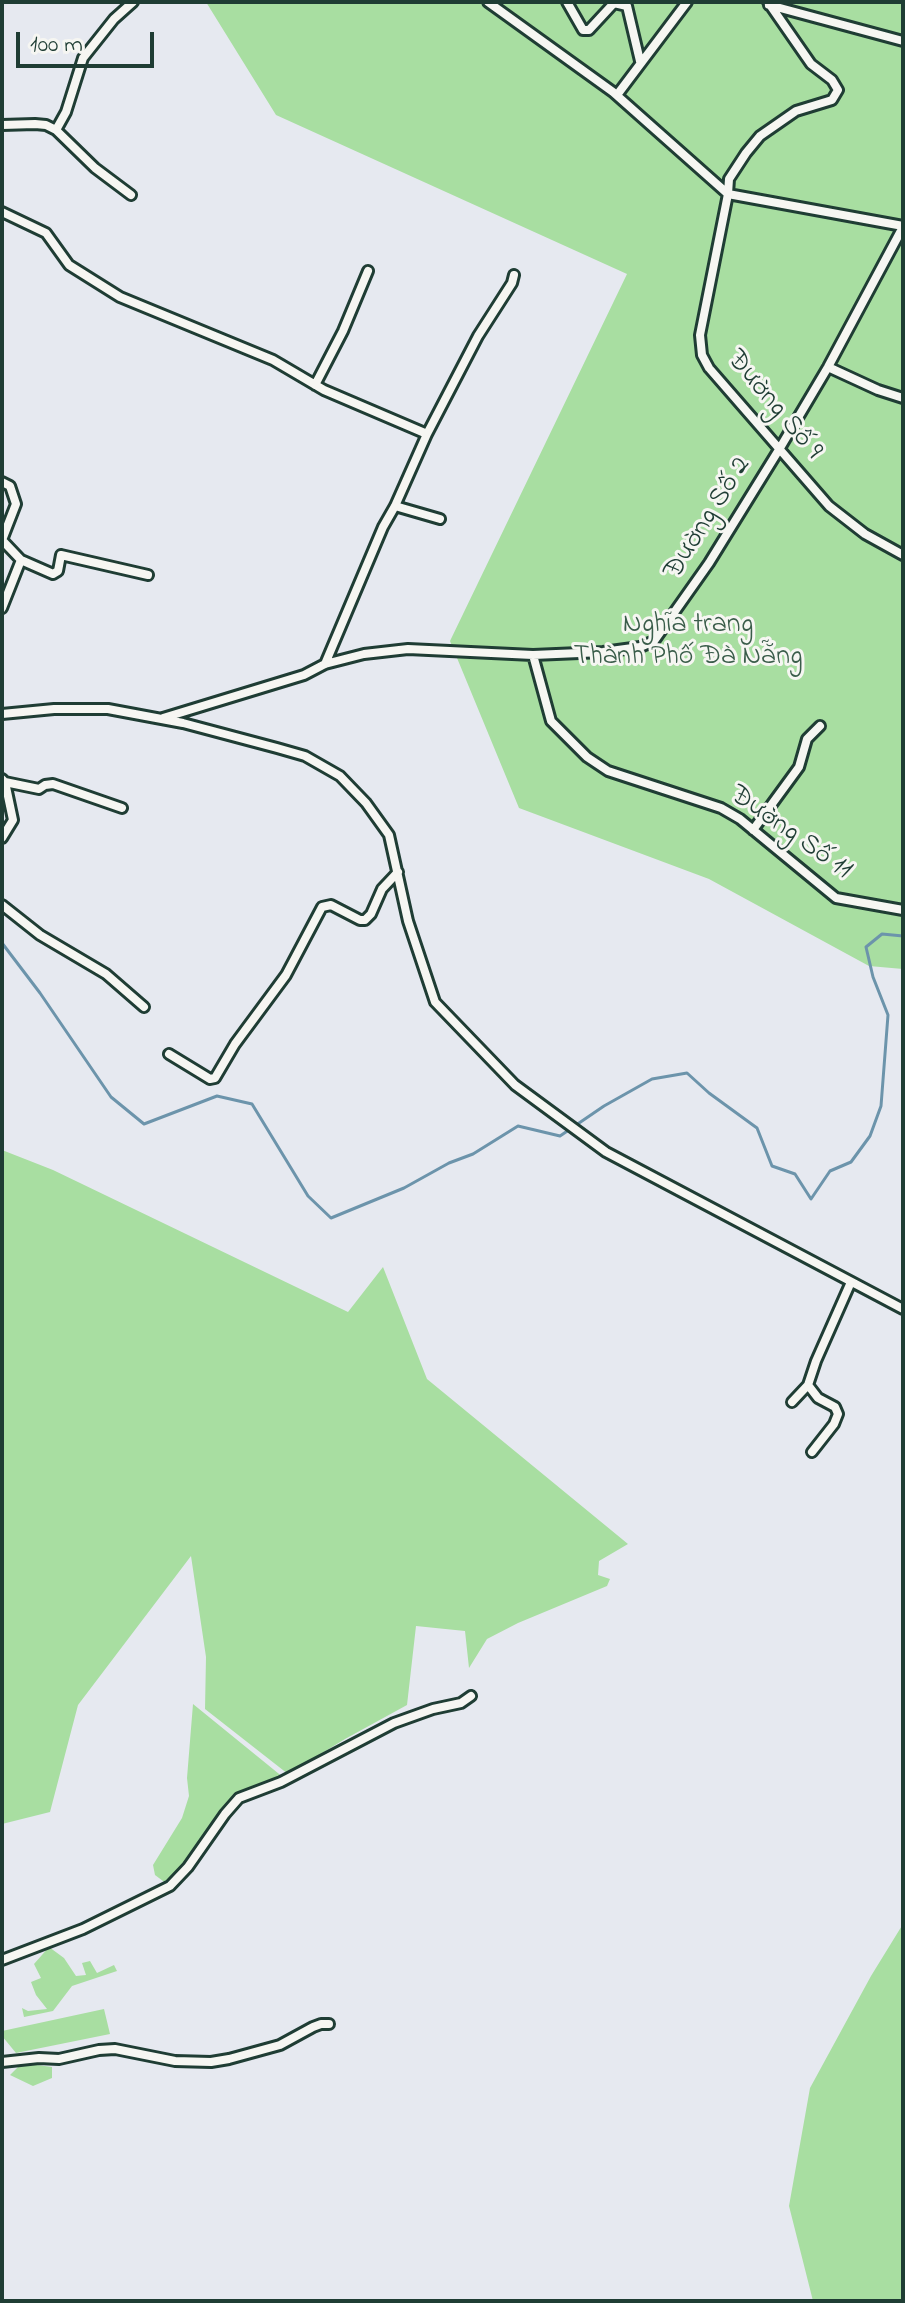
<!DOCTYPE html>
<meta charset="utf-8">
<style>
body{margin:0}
#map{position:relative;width:905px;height:2303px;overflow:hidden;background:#e6e9f0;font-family:"Indie Flower",sans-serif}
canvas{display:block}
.frame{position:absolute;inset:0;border:4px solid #1f3d34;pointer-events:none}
.scale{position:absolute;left:16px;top:32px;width:138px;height:36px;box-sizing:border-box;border:4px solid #1f3d34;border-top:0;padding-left:10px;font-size:24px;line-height:28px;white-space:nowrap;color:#1f3d34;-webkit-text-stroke:6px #f6f6f2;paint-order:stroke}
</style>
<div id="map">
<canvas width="905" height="2303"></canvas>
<div class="frame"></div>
<div class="scale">100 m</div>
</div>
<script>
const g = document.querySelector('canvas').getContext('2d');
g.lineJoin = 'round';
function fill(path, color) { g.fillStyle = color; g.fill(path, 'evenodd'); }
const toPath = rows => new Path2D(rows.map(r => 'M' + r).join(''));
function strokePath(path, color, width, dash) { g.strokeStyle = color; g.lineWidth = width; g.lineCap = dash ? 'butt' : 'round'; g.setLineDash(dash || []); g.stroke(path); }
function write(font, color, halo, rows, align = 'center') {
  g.font = font + ' "Indie Flower",sans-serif'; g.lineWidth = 6; g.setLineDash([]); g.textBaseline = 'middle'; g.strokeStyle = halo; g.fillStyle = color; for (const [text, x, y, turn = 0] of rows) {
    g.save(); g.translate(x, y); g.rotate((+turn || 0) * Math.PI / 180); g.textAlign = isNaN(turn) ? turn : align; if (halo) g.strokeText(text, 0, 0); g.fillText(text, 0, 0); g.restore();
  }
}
fill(toPath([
 [206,2,903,2,903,969,869,966,709,879,519,808,450,641,627,274,276,115],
 [2,1150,53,1170,348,1312,383,1267,427,1379,628,1544,599,1561,598,1575,610,1579,607,1586,518,1623,487,1639,469,1668,465,1631,416,1626,407,1705,345,1739,288,1774,205,1709,206,1657,191,1556,78,1705,50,1812,2,1824],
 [193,1704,284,1778,249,1791,214,1840,171,1887,155,1875,153,1865,182,1818,189,1796,187,1778],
 [903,1924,903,2301,813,2301,789,2206,810,2088,871,1976],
 [49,1947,64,1958,76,1976,86,1975,82,1963,90,1961,97,1973,114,1965,117,1971,72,1986,53,2011,24,2017,22,2008,28,2011,47,2009,36,1995,31,1982,41,1978,34,1964],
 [104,2009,110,2034,16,2053,2,2036,2,2031],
 [22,2063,52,2067,52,2078,33,2086,10,2075]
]), '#a8dea1');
strokePath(toPath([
 [2,943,40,993,111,1097,144,1124,217,1096,252,1104,308,1196,331,1218,404,1188,449,1163,473,1154,518,1126,560,1136,604,1106,652,1079,687,1073,709,1093,757,1128,772,1166,795,1174,811,1199,830,1171,851,1162,870,1136,881,1106,888,1015,873,977,866,947,882,934,903,936]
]), '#6c94ab', 3);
const minor = toPath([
 [488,2,613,92,728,194,903,226],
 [567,2,583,30,589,30,614,3,627,6,640,61],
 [768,2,811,64,832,80,838,90,832,100,796,111,760,136,746,153,729,179,728,194,700,335,702,355,709,368,829,506,865,534,903,555],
 [769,5,903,41],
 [617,95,687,2],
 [2,125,35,124,46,125,56,130,95,168,131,195],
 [56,130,66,112,83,58,114,19,133,2],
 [2,212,46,233,69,265,120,297,273,360,324,390,427,434],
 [828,367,878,390,903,398],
 [315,385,343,331,368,271],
 [2,482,10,486,16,504,2,540,21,560,53,574,58,571,61,555,148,575],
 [395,506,440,519],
 [2,608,21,560],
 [533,655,551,721,587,757,608,771,721,808,740,819,836,898,903,910],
 [325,664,383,527,395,506,427,434,478,336,512,283,514,275],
 [2,714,54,709,108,709,183,723,277,748,305,756,340,776,366,803,389,835,408,921,435,1002,515,1085,606,1152,903,1309],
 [163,718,304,675,325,664,364,654,408,649,533,655,603,652,640,647,654,641,709,563,780,448,828,367,903,227],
 [2,779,5,782,39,789,45,785,53,784,122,808],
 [753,830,799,767,807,739,820,726],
 [2,838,13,820,5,782],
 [2,905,40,935,106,974,144,1007],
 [169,1054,210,1079,215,1078,235,1044,286,975,322,907,331,905,360,920,365,920,371,914,382,889,398,872],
 [808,1385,818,1398,835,1407,838,1414,834,1424,812,1452],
 [792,1402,808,1385,816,1361,851,1282],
 [2,1960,83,1929,170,1886,188,1867,225,1814,239,1798,281,1782,394,1723,433,1709,461,1703,471,1696],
 [2,2062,39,2058,59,2059,99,2050,115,2049,175,2061,211,2062,229,2059,280,2045,313,2027,321,2024,329,2024]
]);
strokePath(minor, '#1f3d34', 14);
strokePath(minor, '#f6f6f2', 8);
write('28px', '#1f3d34', '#f6f6f2', [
 ["Đường Số 9",773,406,50],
 ["Đường Số 2",709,519,-58],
 ["Đường Số 11",790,834,35]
]);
write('28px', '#3a5d4a', '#f6f6f2', [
 ["Nghĩa trang",688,626],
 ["Thành Phố Đà Nẵng",688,658]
]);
</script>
